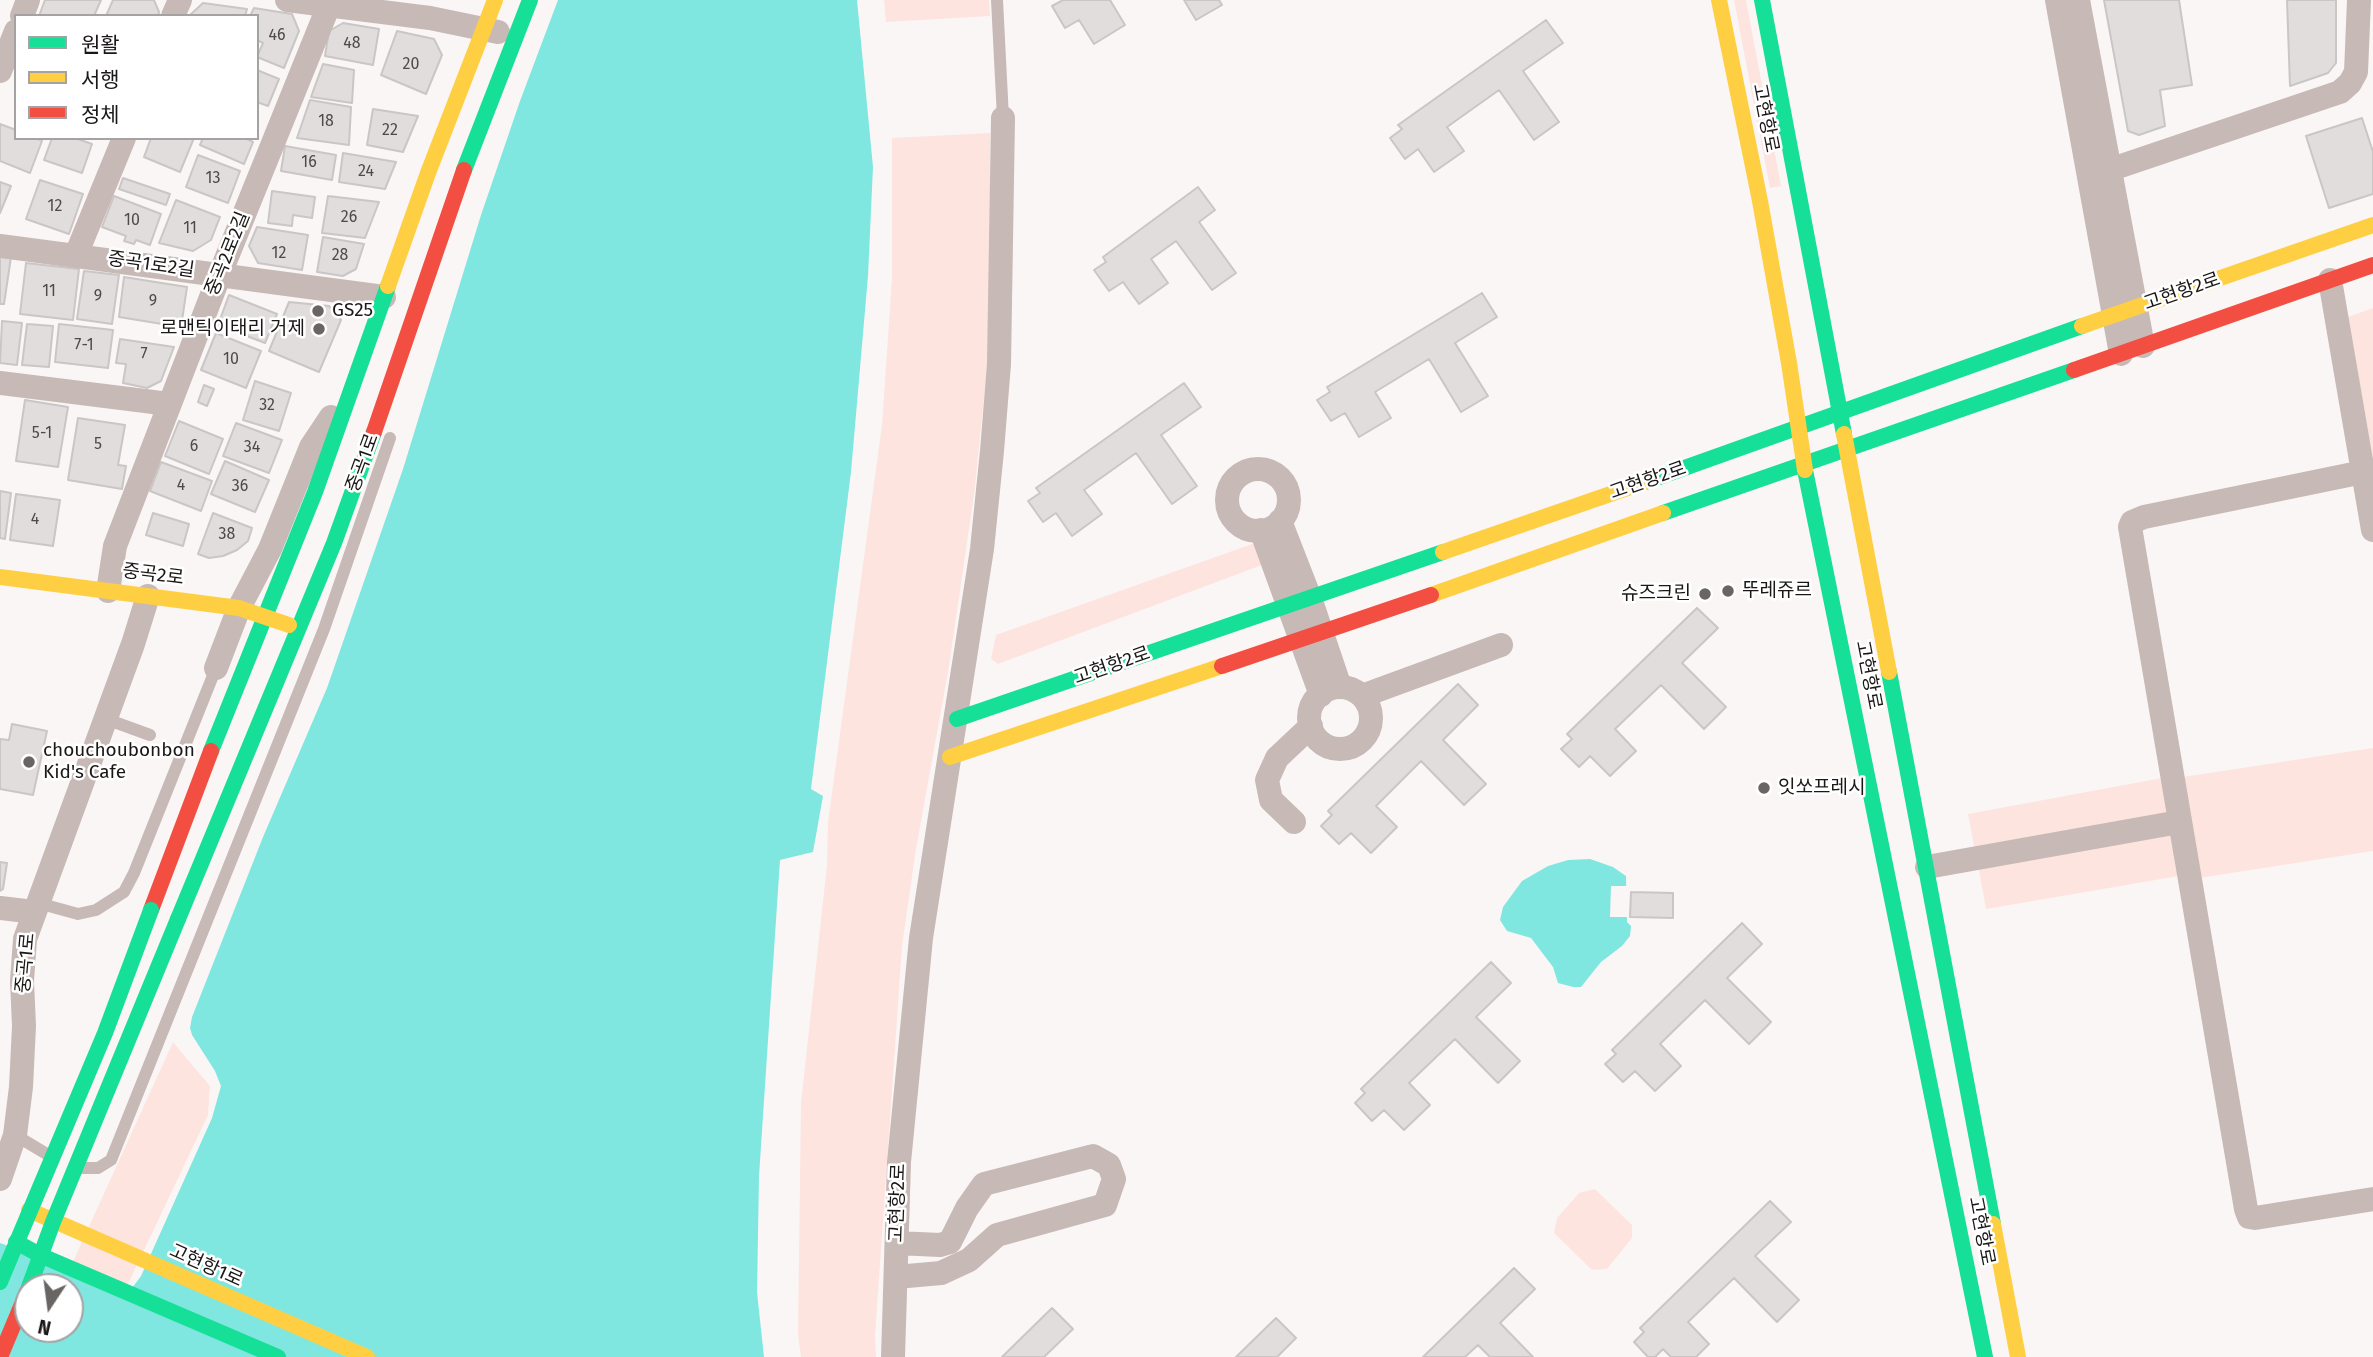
<!DOCTYPE html>
<meta charset="utf-8">
<style>
body{margin:0}
#map{position:relative;width:2373px;height:1357px;overflow:hidden;background:#fbf6f6;font-family:"Fira Sans","Noto Sans KR",sans-serif}
canvas{display:block}
.legend{position:absolute;left:14px;top:14px;width:245px;height:126px;box-sizing:border-box;background:#fff;border:2px solid #a4a2a2;margin:0;padding:9px 12px;list-style:none;font-size:21px;color:#1b1717}
.legend li{display:flex;align-items:center;gap:14px;height:35px}
.legend b{width:35px;border:2px solid #a4a2a2}
.north{position:absolute;left:14px;top:1273px;width:70px;height:70px;box-sizing:border-box;background:#fff;border:2px solid #a4a2a2;border-radius:50%;rotate:193deg;font-size:19px;font-weight:700;line-height:28px;text-align:center;color:#1b1717}
.north::after{content:'';display:block;margin:auto;width:24px;height:32px;background:#696565;clip-path:polygon(50% 0,100% 100%,50% 72%,0 100%)}
</style>
<div id="map">
<canvas width="2373" height="1357"></canvas>
<ul class="legend">
<li><b style="height:9px;background:#16e098"></b>원활</li>
<li><b style="height:9px;background:#ffcf43"></b>서행</li>
<li><b style="height:9px;background:#f24e42"></b>정체</li>
</ul>
<div class="north">N</div>
</div>
<script>
const g = document.querySelector('canvas').getContext('2d');
g.lineJoin = 'round';
function fill(path, color) { g.fillStyle = color; g.fill(path, 'evenodd'); }
const toPath = rows => new Path2D(rows.map(r => 'M' + r).join(''));
function strokePath(path, color, width, dash) { g.strokeStyle = color; g.lineWidth = width; g.lineCap = dash ? 'butt' : 'round'; g.setLineDash(dash || []); g.stroke(path); }
function write(font, color, halo, rows, align = 'center') {
  g.font = font + ' "Fira Sans","Noto Sans KR",sans-serif'; g.lineWidth = 5; g.setLineDash([]); g.textBaseline = 'middle'; g.strokeStyle = halo; g.fillStyle = color; for (const [text, x, y, turn = 0] of rows) {
    g.save(); g.translate(x, y); g.rotate((+turn || 0) * Math.PI / 180); g.textAlign = isNaN(turn) ? turn : align; if (halo) g.strokeText(text, 0, 0); g.fillText(text, 0, 0); g.restore();
  }
}
fill(toPath([
 [884,0,989,0,990,16,886,22],
 [1734,0,1746,0,1781,186,1770,188],
 [990,133,990,339,974,495,948,672,916,849,902,946,875,1336,876,1357,801,1357,798,1334,801,1103,827,865,828,822,882,425,892,278,892,138],
 [2373,308,2373,460,2348,317],
 [1255,543,1262,565,998,664,991,659,996,635],
 [2373,748,2373,851,2199,878,2183,777],
 [2162,778,2169,816,1975,851,1968,814],
 [2171,832,2179,876,1986,909,1978,865],
 [173,1042,210,1086,208,1115,127,1286,66,1277],
 [1595,1189,1632,1225,1632,1238,1607,1269,1592,1270,1554,1233,1557,1218,1579,1193]
]), '#fde4df');
fill(toPath([
 [558,0,857,0,873,167,868,276,851,472,811,789,823,796,813,852,780,860,759,1176,757,1292,764,1357,0,1357,0,1243,132,1288,141,1276,212,1118,221,1086,215,1071,192,1035,190,1028,192,1017,263,837,327,688,403,469,481,215,520,101],
 [28,1287,70,1287,70,1329,28,1329],
 [1590,859,1613,867,1626,876,1627,922,1631,926,1630,936,1622,946,1601,962,1581,987,1573,987,1558,983,1553,967,1531,938,1507,931,1500,920,1503,907,1522,881,1548,866,1568,860]
]), '#7fe7e0');
fill(toPath([
 [1611,886,1629,886,1630,917,1610,917]
]), '#fbf6f6');
const building = toPath([
 [45,0,101,0,94,16,39,16,45,0],
 [113,0,154,0,159,12,158,16,106,16,113,0],
 [1063,0,1110,0,1125,25,1094,44,1079,20,1065,28,1052,6,1063,0],
 [1184,0,1219,0,1222,5,1196,20,1184,0],
 [2104,0,2179,0,2192,85,2160,90,2165,126,2139,135,2128,131,2104,0],
 [2287,0,2336,0,2336,63,2328,73,2290,86,2287,0],
 [203,3,247,9,245,16,189,16,203,3],
 [254,8,292,14,299,31,284,68,257,57,263,43,257,40,257,16,250,16,254,8],
 [1546,20,1563,43,1523,71,1559,122,1534,140,1499,90,1447,127,1464,151,1434,172,1418,149,1405,159,1390,138,1402,129,1398,125,1546,20],
 [343,23,379,29,373,65,325,56,329,31,343,23],
 [397,31,434,39,442,55,426,94,381,75,397,31],
 [323,64,354,70,352,103,311,97,323,64],
 [257,70,279,79,268,106,257,102,257,70],
 [310,100,351,107,349,145,297,138,310,100],
 [373,109,418,116,403,152,367,145,373,109],
 [2362,118,2373,152,2373,194,2329,208,2306,136,2362,118],
 [0,124,16,130,16,138,36,138,42,141,30,173,0,161,0,124],
 [52,138,75,138,92,144,82,173,44,160,52,138],
 [151,138,194,138,180,172,144,157,151,138],
 [203,138,245,138,253,142,244,164,200,145,203,138],
 [285,146,336,155,332,180,281,171,285,146],
 [343,153,396,162,385,189,339,182,343,153],
 [198,155,240,171,228,203,186,187,198,155],
 [123,178,170,194,166,205,119,189,123,178],
 [40,180,83,194,69,234,26,219,40,180],
 [0,182,11,186,0,213,0,182],
 [1198,187,1215,210,1199,222,1236,273,1212,290,1176,241,1151,259,1168,283,1139,304,1123,282,1109,291,1094,270,1106,262,1103,257,1198,187],
 [272,191,315,197,312,218,293,215,292,226,268,223,272,191],
 [114,196,161,214,150,245,136,240,134,244,124,241,126,236,102,227,114,196],
 [328,196,379,202,365,238,322,233,328,196],
 [176,200,220,217,211,240,193,251,159,243,176,200],
 [257,227,308,235,302,270,258,263,249,246,257,227],
 [323,237,364,244,356,269,343,276,317,272,323,237],
 [0,256,11,257,4,304,0,304,0,256],
 [26,263,79,269,73,320,20,314,26,263],
 [84,271,119,275,112,324,77,319,84,271],
 [124,277,187,287,181,327,119,317,124,277],
 [1482,293,1497,317,1455,343,1488,396,1461,412,1429,359,1375,392,1391,418,1359,437,1345,413,1331,421,1317,400,1330,392,1327,387,1482,293],
 [229,295,277,314,265,343,218,325,229,295],
 [289,302,329,306,341,320,319,372,269,351,289,302],
 [2,321,22,323,17,365,0,363,2,321],
 [27,324,53,326,49,367,22,365,27,324],
 [59,324,113,330,108,368,55,362,59,324],
 [216,333,261,351,246,388,201,370,216,333],
 [120,339,174,347,161,381,147,388,123,383,126,364,116,363,120,339],
 [255,381,291,393,279,431,243,420,255,381],
 [1184,383,1201,407,1161,435,1197,486,1172,504,1136,453,1084,490,1102,514,1072,536,1056,513,1043,522,1028,501,1040,493,1036,488,1184,383],
 [204,385,214,389,207,406,198,402,204,385],
 [25,400,68,407,58,467,16,461,25,400],
 [78,418,125,425,118,465,126,466,122,489,68,480,78,418],
 [179,421,223,439,209,474,165,456,179,421],
 [236,423,282,440,269,473,223,456,236,423],
 [225,461,269,480,255,512,211,494,225,461],
 [161,462,212,481,201,511,150,491,161,462],
 [0,491,11,493,5,539,0,538,0,491],
 [16,494,60,500,53,546,10,540,16,494],
 [153,513,189,524,183,546,146,535,153,513],
 [213,513,252,528,248,541,237,550,223,556,209,558,198,554,213,513],
 [1697,608,1718,628,1682,663,1726,707,1704,729,1661,685,1615,729,1636,751,1610,776,1590,756,1579,767,1561,749,1572,739,1567,734,1697,608],
 [1458,684,1478,705,1443,740,1486,784,1464,805,1421,761,1376,806,1397,827,1371,853,1351,833,1339,844,1321,826,1332,815,1328,811,1458,684],
 [12,724,47,731,33,795,0,789,0,739,9,740,12,724],
 [0,862,7,863,3,889,0,891,0,862],
 [1631,892,1673,893,1673,918,1630,917,1631,892],
 [1742,923,1762,944,1727,978,1771,1022,1749,1044,1705,1000,1660,1044,1681,1066,1655,1091,1635,1071,1623,1082,1605,1064,1616,1054,1612,1050,1742,923],
 [1491,962,1511,983,1476,1017,1520,1061,1498,1083,1455,1039,1409,1083,1430,1105,1404,1130,1384,1110,1372,1121,1355,1103,1365,1093,1361,1089,1491,962],
 [1770,1201,1791,1222,1755,1256,1799,1300,1777,1322,1734,1278,1688,1322,1709,1344,1696,1357,1671,1357,1663,1349,1655,1357,1648,1357,1634,1342,1644,1332,1640,1328,1770,1201],
 [1514,1268,1535,1289,1500,1323,1533,1357,1490,1357,1478,1345,1465,1357,1423,1357,1514,1268],
 [1052,1308,1073,1329,1044,1357,1002,1357,1052,1308],
 [1276,1318,1296,1338,1277,1357,1236,1357,1276,1318]
]);
fill(building, '#e2dddd');
strokePath(building, '#cac6c6', 2);
strokePath(toPath([
 [997,0,1003,118],
 [106,719,150,735],
 [38,903,78,914,96,910,124,892,134,873,216,668],
 [15,1135,50,1156],
 [80,1168,98,1168,111,1160,324,629,390,438]
]), '#c7b9b6', 12);
strokePath(toPath([
 [287,0,430,18,498,32],
 [2057,0,2121,354],
 [2078,0,2143,346],
 [22,16,28,0],
 [173,16,180,0],
 [0,71,16,31],
 [2109,170,2340,92,2350,83,2356,72,2359,0],
 [0,246,384,297],
 [76,255,124,138],
 [2330,280,2373,530],
 [0,383,169,404],
 '1227 500a31 31 0 1 1 62 0a31 31 0 1 1-62 0Z',
 [2363,472,2144,517,2132,522,2130,527,2246,1209,2249,1217,2255,1218,2373,1199],
 [1280,521,1310,598,1340,687],
 [1261,530,1321,695],
 [108,591,115,546,220,274,331,0],
 [216,668,239,608,270,549,311,447,331,417],
 '1309 718a31 31 0 1 1 62 0a31 31 0 1 1-62 0Z',
 [1362,696,1501,645],
 [1294,822,1271,800,1267,780,1277,758,1311,726],
 [1927,867,2179,822],
 [0,908,34,912],
 [0,1179,15,1135,21,1087,24,1026,22,981,25,939,133,644,148,596],
 [896,1277,941,1273,969,1260,997,1235,1105,1205,1114,1179,1109,1165,1093,1156,984,1184,967,1208,950,1242,940,1245,897,1243],
 [893,1357,899,1162,921,938,982,549,992,451,999,364,1003,118]
]), '#c7b9b6', 24);
strokePath(toPath([
 [1762,0,1844,434],
 [464,170,530,0],
 [1805,470,1985,1357],
 [1645,482,2082,326],
 [1663,513,2074,370],
 [1889,672,1993,1224],
 [957,719,1443,552],
 [211,751,315,492,388,286],
 [178,919,334,543,374,432],
 [16,1242,42,1256,278,1357]
]), '#16e098', 16);
strokePath(toPath([
 [1719,0,1760,201,1789,363,1805,470],
 [388,286,428,173,495,0],
 [2082,326,2373,225],
 [1844,434,1889,672],
 [1443,552,1645,482],
 [0,577,239,608,289,625],
 [1431,595,1663,513],
 [950,757,1222,666],
 [29,1210,367,1357],
 [1993,1224,2018,1357]
]), '#ffcf43', 16);
strokePath(toPath([
 [2074,370,2373,265],
 [374,432,464,170],
 [1222,666,1431,595],
 [151,910,211,751],
 [0,1357,28,1290]
]), '#f24e42', 16);
strokePath(toPath([
 [0,1282,105,1033,151,910],
 [29,1287,53,1222,178,919]
]), '#16e098', 16);
for (const [x, y, r, color] of [
 [318,311,7,"#696565"],
 [319,329,7,"#696565"],
 [1728,591,7,"#696565"],
 [1705,594,7,"#696565"],
 [29,762,7,"#696565"],
 [1764,788,7,"#696565"]
]) { const dot = new Path2D(); dot.arc(x, y, r, 0, 2 * Math.PI); g.fillStyle = color; g.fill(dot); strokePath(dot, '#fff', 2.5); }
write('16px', '#4e4a4a', null, [
 ["46",277,36],
 ["48",352,44],
 ["20",411,65],
 ["18",326,122],
 ["22",390,131],
 ["16",309,163],
 ["24",366,172],
 ["13",213,179],
 ["12",55,207],
 ["26",349,218],
 ["10",132,221],
 ["11",190,229],
 ["12",279,254],
 ["28",340,256],
 ["11",49,292],
 ["9",98,297],
 ["9",153,302],
 ["7-1",84,346],
 ["7",144,355],
 ["10",231,360],
 ["32",267,406],
 ["5-1",42,434],
 ["5",98,445],
 ["6",194,447],
 ["34",252,448],
 ["4",181,486],
 ["36",240,487],
 ["4",35,520],
 ["38",227,535]
]);
write('19px', '#1b1717', '#fff', [
 ["고현항로",1765,118,79],
 ["중곡2로2길",228,254,-68],
 ["중곡1로2길",151,265,8],
 ["고현항2로",2182,292,-19],
 ["중곡1로",363,463,-70],
 ["고현항2로",1648,481,-19],
 ["중곡2로",153,575,7],
 ["고현항2로",1112,666,-19],
 ["고현항로",1868,675,79],
 ["중곡1로",26,963,-85],
 ["고현항2로",898,1203,-88],
 ["고현항로",1981,1231,79],
 ["고현항1로",206,1266,24]
]);
write('19px', '#1b1717', '#fff', [
 ["GS25",332,311],
 ["로맨틱이태리 거제",305,329,"right"],
 ["뚜레쥬르",1742,591],
 ["슈즈크린",1691,594,"right"],
 ["chouchoubonbon",43,751],
 ["Kid's Cafe",43,773],
 ["잇쏘프레시",1778,788]
], 'left');
</script>
